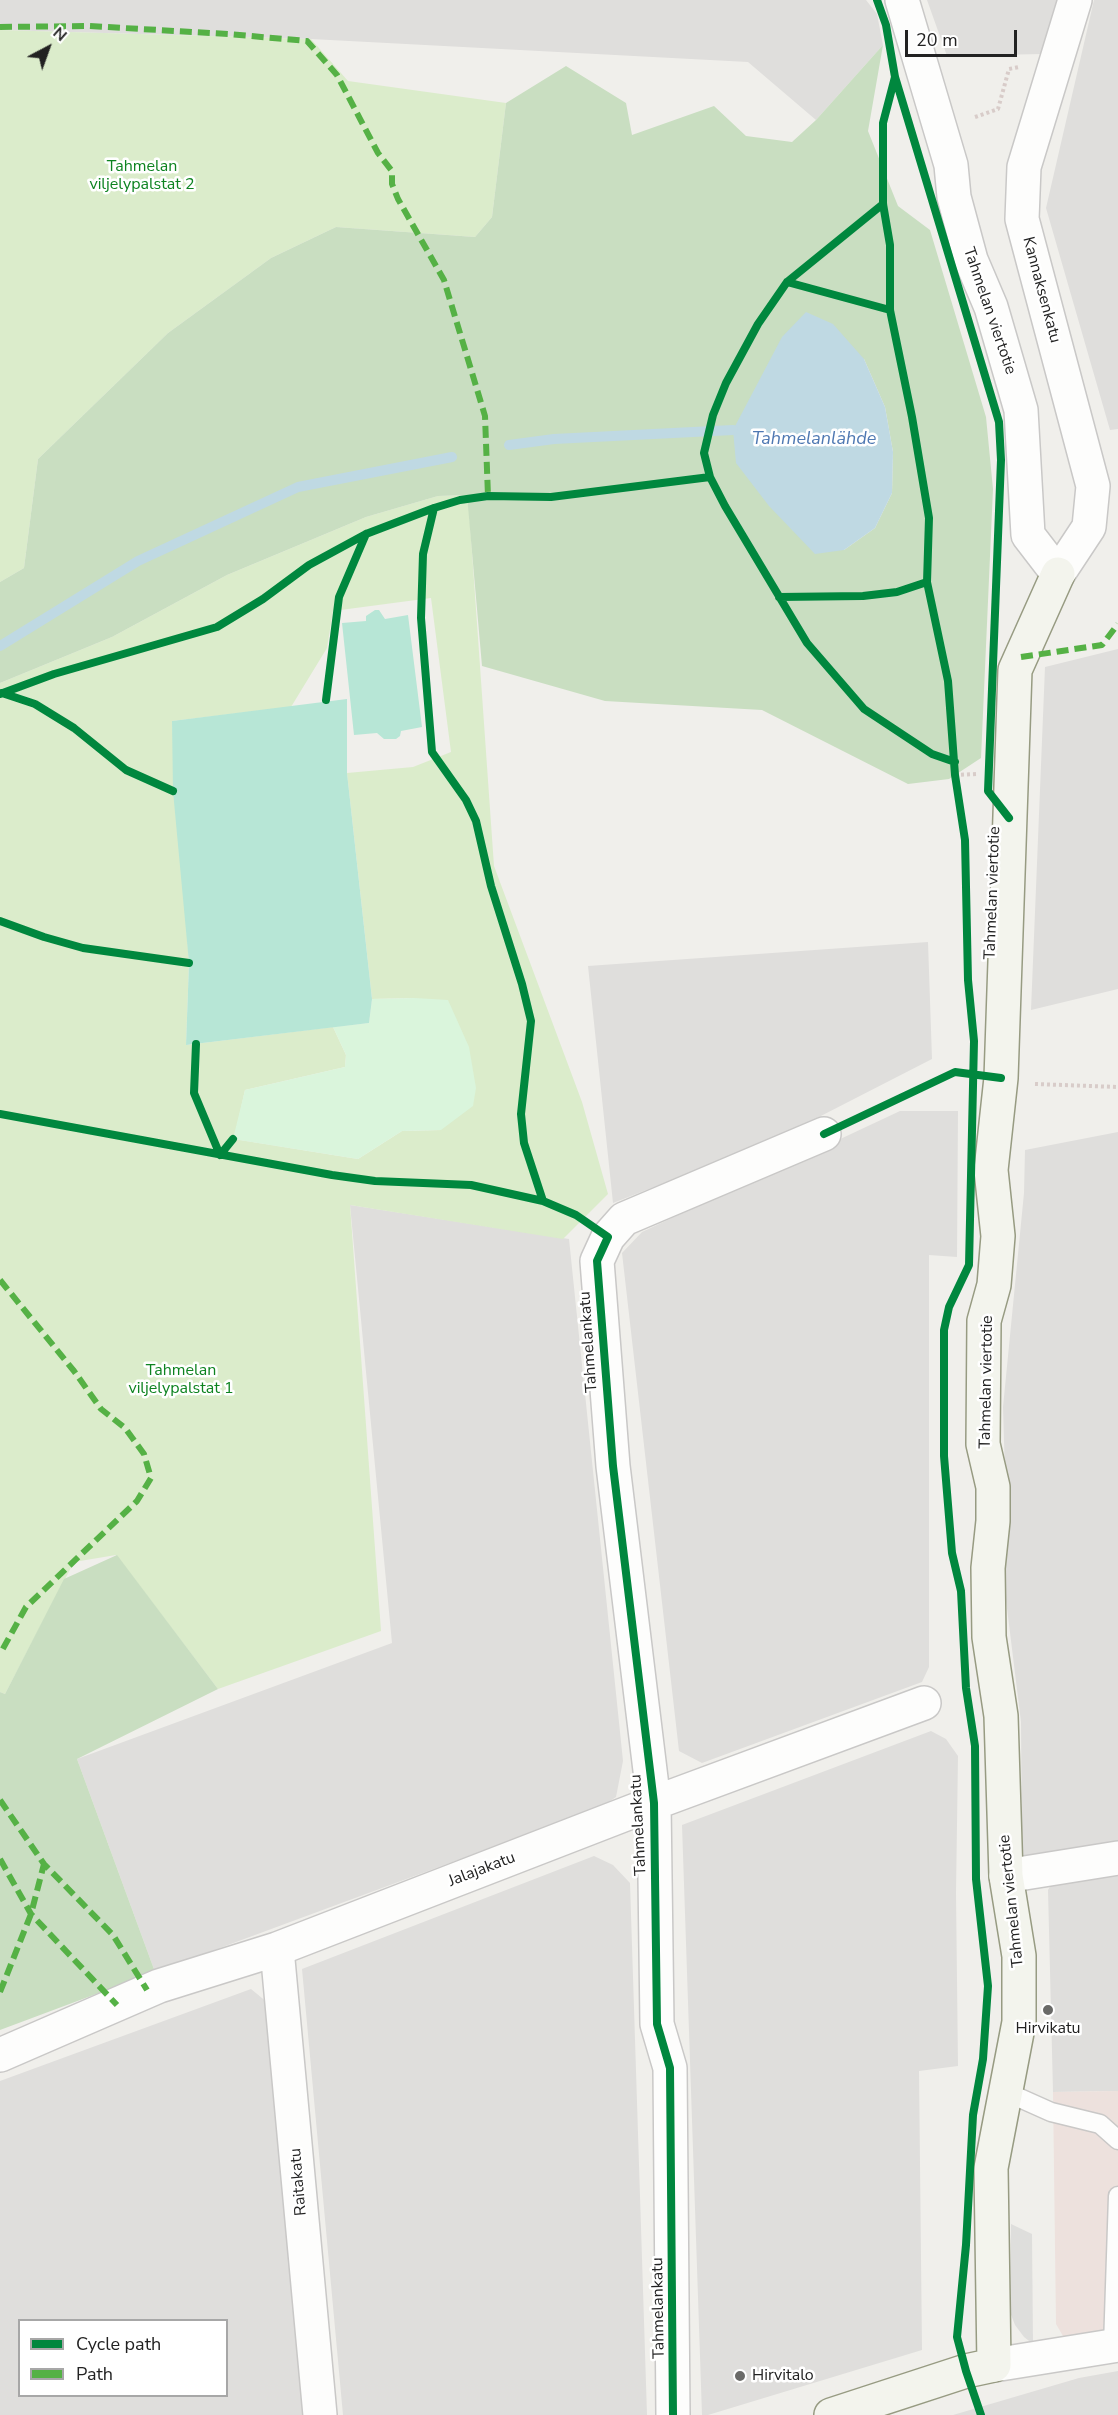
<!DOCTYPE html>
<meta charset="utf-8">
<style>
body{margin:0}
#map{position:relative;width:1118px;height:2415px;overflow:hidden;background:#f0efeb;font-family:"Nunito Sans",sans-serif}
canvas{display:block}
.legend{position:absolute;left:18px;top:2319px;width:210px;height:78px;box-sizing:border-box;background:#fff;border:2px solid #a7a7a7;margin:0;padding:8px 10px;list-style:none;font-size:18px;color:#222}
.legend li{display:flex;align-items:center;gap:12px;height:30px}
.legend b{width:30px;border:2px solid #a7a7a7}
.north{position:absolute;left:18px;top:18px;width:60px;height:60px;-webkit-text-stroke:4px #fff;paint-order:stroke;rotate:41deg;font-size:16px;font-weight:700;line-height:24px;text-align:center;color:#222}
.north::after{content:'';display:block;margin:auto;width:21px;height:27px;background:#222;clip-path:polygon(50% 0,100% 100%,50% 72%,0 100%)}
.scale{position:absolute;left:905px;top:30px;width:112px;height:27px;box-sizing:border-box;border:3px solid #222;border-top:0;padding-left:8px;font-size:18px;line-height:21px;white-space:nowrap;color:#222;-webkit-text-stroke:4px #fff;paint-order:stroke}
</style>
<div id="map">
<canvas width="1118" height="2415"></canvas>
<ul class="legend">
<li><b style="height:8px;background:#00873e"></b>Cycle path</li>
<li><b style="height:8px;background:#55b145"></b>Path</li>
</ul>
<div class="north">N</div>
<div class="scale">20 m</div>
</div>
<script>
const g = document.querySelector('canvas').getContext('2d');
g.lineJoin = 'round';
function fill(path, color) { g.fillStyle = color; g.fill(path, 'evenodd'); }
const toPath = rows => new Path2D(rows.map(r => 'M' + r).join(''));
function strokePath(path, color, width, dash) { g.strokeStyle = color; g.lineWidth = width; g.lineCap = dash ? 'butt' : 'round'; g.setLineDash(dash || []); g.stroke(path); }
function write(font, color, halo, rows, align = 'center') {
  g.font = font + ' "Nunito Sans",sans-serif'; g.lineWidth = 5; g.setLineDash([]); g.textBaseline = 'middle'; g.strokeStyle = halo; g.fillStyle = color; for (const [text, x, y, turn = 0] of rows) {
    g.save(); g.translate(x, y); g.rotate((+turn || 0) * Math.PI / 180); g.textAlign = isNaN(turn) ? turn : align; if (halo) g.strokeText(text, 0, 0); g.fillText(text, 0, 0); g.restore();
  }
}
fill(toPath([
 [0,0,866,0,877,14,883,45,816,120,748,62,311,39,0,30],
 [927,0,1060,0,1042,54,947,56],
 [1094,0,1118,0,1118,429,1110,430,1046,208],
 [1118,649,1118,989,1031,1010,1045,667],
 [928,942,932,1059,774,1140,613,1203,588,966],
 [900,1111,958,1111,957,1257,929,1255,929,1667,922,1682,702,1763,679,1751,622,1253,642,1232],
 [1118,1132,1118,1847,1022,1859,1021,1722,1005,1592,1006,1508,1003,1407,1024,1193,1025,1150],
 [350,1205,569,1239,623,1761,616,1797,601,1807,155,1972,77,1759,392,1643],
 [931,1731,946,1739,958,1756,956,1893,958,2066,919,2071,922,2350,708,2415,702,2415,682,1825],
 [594,1856,613,1865,630,1883,647,2415,343,2415,302,1969],
 [1118,1866,1118,2091,1053,2092,1048,1890,1052,1883],
 [251,1989,268,2003,306,2415,0,2415,0,2081],
 [20,2320,226,2320,226,2396,20,2396],
 [1118,2371,1118,2415,953,2415,1079,2378]
]), '#dfdedc');
fill(toPath([
 [1118,2091,1118,2330,1072,2340,1063,2336,1056,2324,1053,2092]
]), '#ede1dd');
fill(toPath([
 [1011,2224,1032,2234,1033,2344,1024,2337,1015,2325,1010,2312]
]), '#dededc');
fill(toPath([
 [0,30,311,39,348,81,506,103,492,217,475,237,336,227,271,258,168,333,38,459,24,568,0,582],
 [468,495,494,866,582,1102,608,1194,563,1239,350,1205,381,1631,218,1689,116,1555,74,1562,5,1694,0,1692,0,683,112,637,227,575,366,517,438,496],
 [431,598,451,752,413,767,347,773,372,999,415,998,441,1130,402,1131,358,1159,234,1139,245,1090,345,1067,346,1055,333,1027,186,1045,189,963,172,721,291,707,327,648,333,611]
]), '#dbeccb');
fill(toPath([
 [883,45,868,131,898,206,930,230,986,417,993,489,981,758,949,779,908,784,762,710,605,701,482,666,467,495,438,496,366,517,227,575,112,637,0,683,0,582,24,568,38,459,168,333,271,258,336,227,475,237,492,217,506,103,566,66,626,103,632,135,714,106,746,136,792,142,816,120],
 [864,359,885,407,893,452,892,493,875,528,844,550],
 [117,1555,218,1689,77,1759,155,1972,0,2030,0,1692,5,1694,64,1579]
]), '#c9dec1');
fill(toPath([
 [415,998,448,1000,469,1047,476,1088,473,1106,441,1130,402,1131,358,1159,233,1139,245,1090,345,1067,346,1055,333,1027,369,1023,372,999]
]), '#daf5dc');
fill(toPath([
 [375,610,379,610,385,619,408,615,422,727,401,731,400,736,396,739,384,739,377,733,354,735,342,623,366,621,366,616],
 [347,699,347,773,372,999,369,1023,186,1045,189,963,173,791,172,721]
]), '#b7e6d6');
fill(toPath([
 [806,312,833,324,864,359,885,407,893,452,892,493,875,528,844,550,815,554,769,506,736,463,733,430,782,337]
]), '#bfd9e3');
strokePath(toPath([
 [509,445,554,439,733,430],
 [0,646,138,561,298,487,452,457]
]), '#bfd9e3', 10);
const lane = toPath([
 [1004,2091,1051,2112,1100,2124,1118,2140],
 [1113,2346,1118,2196]
]);
const street = toPath([
 [902,0,951,165,954,197,971,260,991,307,1021,410,1028,535,1058,574,1089,527,1093,486,1022,219,1024,167,1075,0],
 [1006,1876,1118,1858],
 [277,1949,320,2415],
 [0,2055,159,1986,277,1949,654,1803,924,1703],
 [994,2365,1118,2345],
 [673,2415,670,2068,657,2024,654,1803,613,1466,597,1261,608,1237,624,1219,824,1134]
]);
const secondary = toPath([
 [831,2415,966,2371,994,2365,991,2168,1019,2022,1019,1956,1006,1876,1001,1716,989,1637,988,1568,993,1521,993,1487,983,1444,984,1321,994,1285,998,1236,991,1170,1001,1078,1015,670,1058,574]
]);
strokePath(lane, '#c9c8c7', 21);
strokePath(street, '#c9c8c7', 36);
strokePath(secondary, '#979b82', 36);
strokePath(toPath([
 [975,117,998,109,1009,69,1019,67],
 [955,775,976,774],
 [1035,1084,1118,1087]
]), '#d8ccc9', 4, [3, 3]);
strokePath(lane, '#fdfdfc', 18);
strokePath(street, '#fdfdfc', 33);
strokePath(secondary, '#f3f4ed', 33);
strokePath(toPath([
 [0,27,89,26,228,34,307,41,337,75,378,153,392,171,392,184,398,199,444,280,485,416,488,496],
 [1021,657,1102,645,1118,624],
 [0,1280,74,1371,101,1409,125,1428,144,1454,151,1478,137,1501,26,1607,0,1654],
 [0,1800,44,1864,113,1935,147,1990],
 [0,1859,31,1914,117,2005],
 [0,1992,31,1914,44,1864]
]), '#55b145', 6, [12, 6]);
strokePath(toPath([
 [877,0,886,25,895,77,999,422,1001,460,988,791,1009,818],
 [895,77,883,123,883,204,890,245,890,310,912,417,929,518,927,582,948,681,955,775,965,840,968,980,974,1041,969,1265,949,1307,944,1330,944,1456,952,1553,961,1591,966,1688,975,1746,976,1879,988,1986,983,2059,973,2115,966,2245,957,2337,966,2371,981,2415],
 [883,204,787,282,758,324,726,383,713,415,704,453,710,477,725,506,807,643,864,709,932,754,955,762],
 [787,282,890,310],
 [434,508,423,554,421,618,432,752,466,800,476,821,491,886,522,984,531,1021,521,1114,524,1143,543,1201],
 [779,597,863,596,897,592,927,582],
 [2,693,35,704,74,728,126,770,173,791],
 [0,694,54,674,217,627,263,599,309,565,366,534,434,508,460,500,488,496,551,497,710,477],
 [326,700,339,597,366,534],
 [0,921,44,937,83,948,189,963],
 [196,1044,194,1093,220,1155,233,1139],
 [0,1114,332,1175,375,1181,471,1185,543,1201,576,1215,608,1237,597,1261,613,1466,654,1803,657,2024,670,2068,673,2415],
 [824,1134,955,1072,1001,1078]
]), '#00873e', 8);
for (const [x, y, r, color] of [
 [1048,2010,6,"#6a6a68"],
 [740,2376,6,"#6a6a68"]
]) { const dot = new Path2D(); dot.arc(x, y, r, 0, 2 * Math.PI); g.fillStyle = color; g.fill(dot); strokePath(dot, '#fff', 2); }
write('16px', '#0d8320', '#fff', [
 ["Tahmelan",142,167],
 ["viljelypalstat 2",142,185],
 ["Tahmelan",181,1371],
 ["viljelypalstat 1",181,1389]
]);
write('16px', '#222', '#fff', [
 ["Kannaksenkatu",1041,290,75],
 ["Tahmelan viertotie",989,311,71],
 ["Tahmelan viertotie",993,893,-88],
 ["Tahmelankatu",589,1342,-94],
 ["Tahmelan viertotie",987,1382,-89],
 ["Tahmelankatu",639,1825,-93],
 ["Jalajakatu",482,1870,-21],
 ["Tahmelan viertotie",1012,1901,-96],
 ["Raitakatu",299,2182,-95],
 ["Tahmelankatu",659,2308,-91]
]);
write('16px', '#222', '#fff', [
 ["Hirvikatu",1048,2029],
 ["Hirvitalo",752,2376,"left"]
]);
write('italic 18px', '#4e78b2', '#fff', [
 ["Tahmelanlähde",814,440]
]);
</script>
